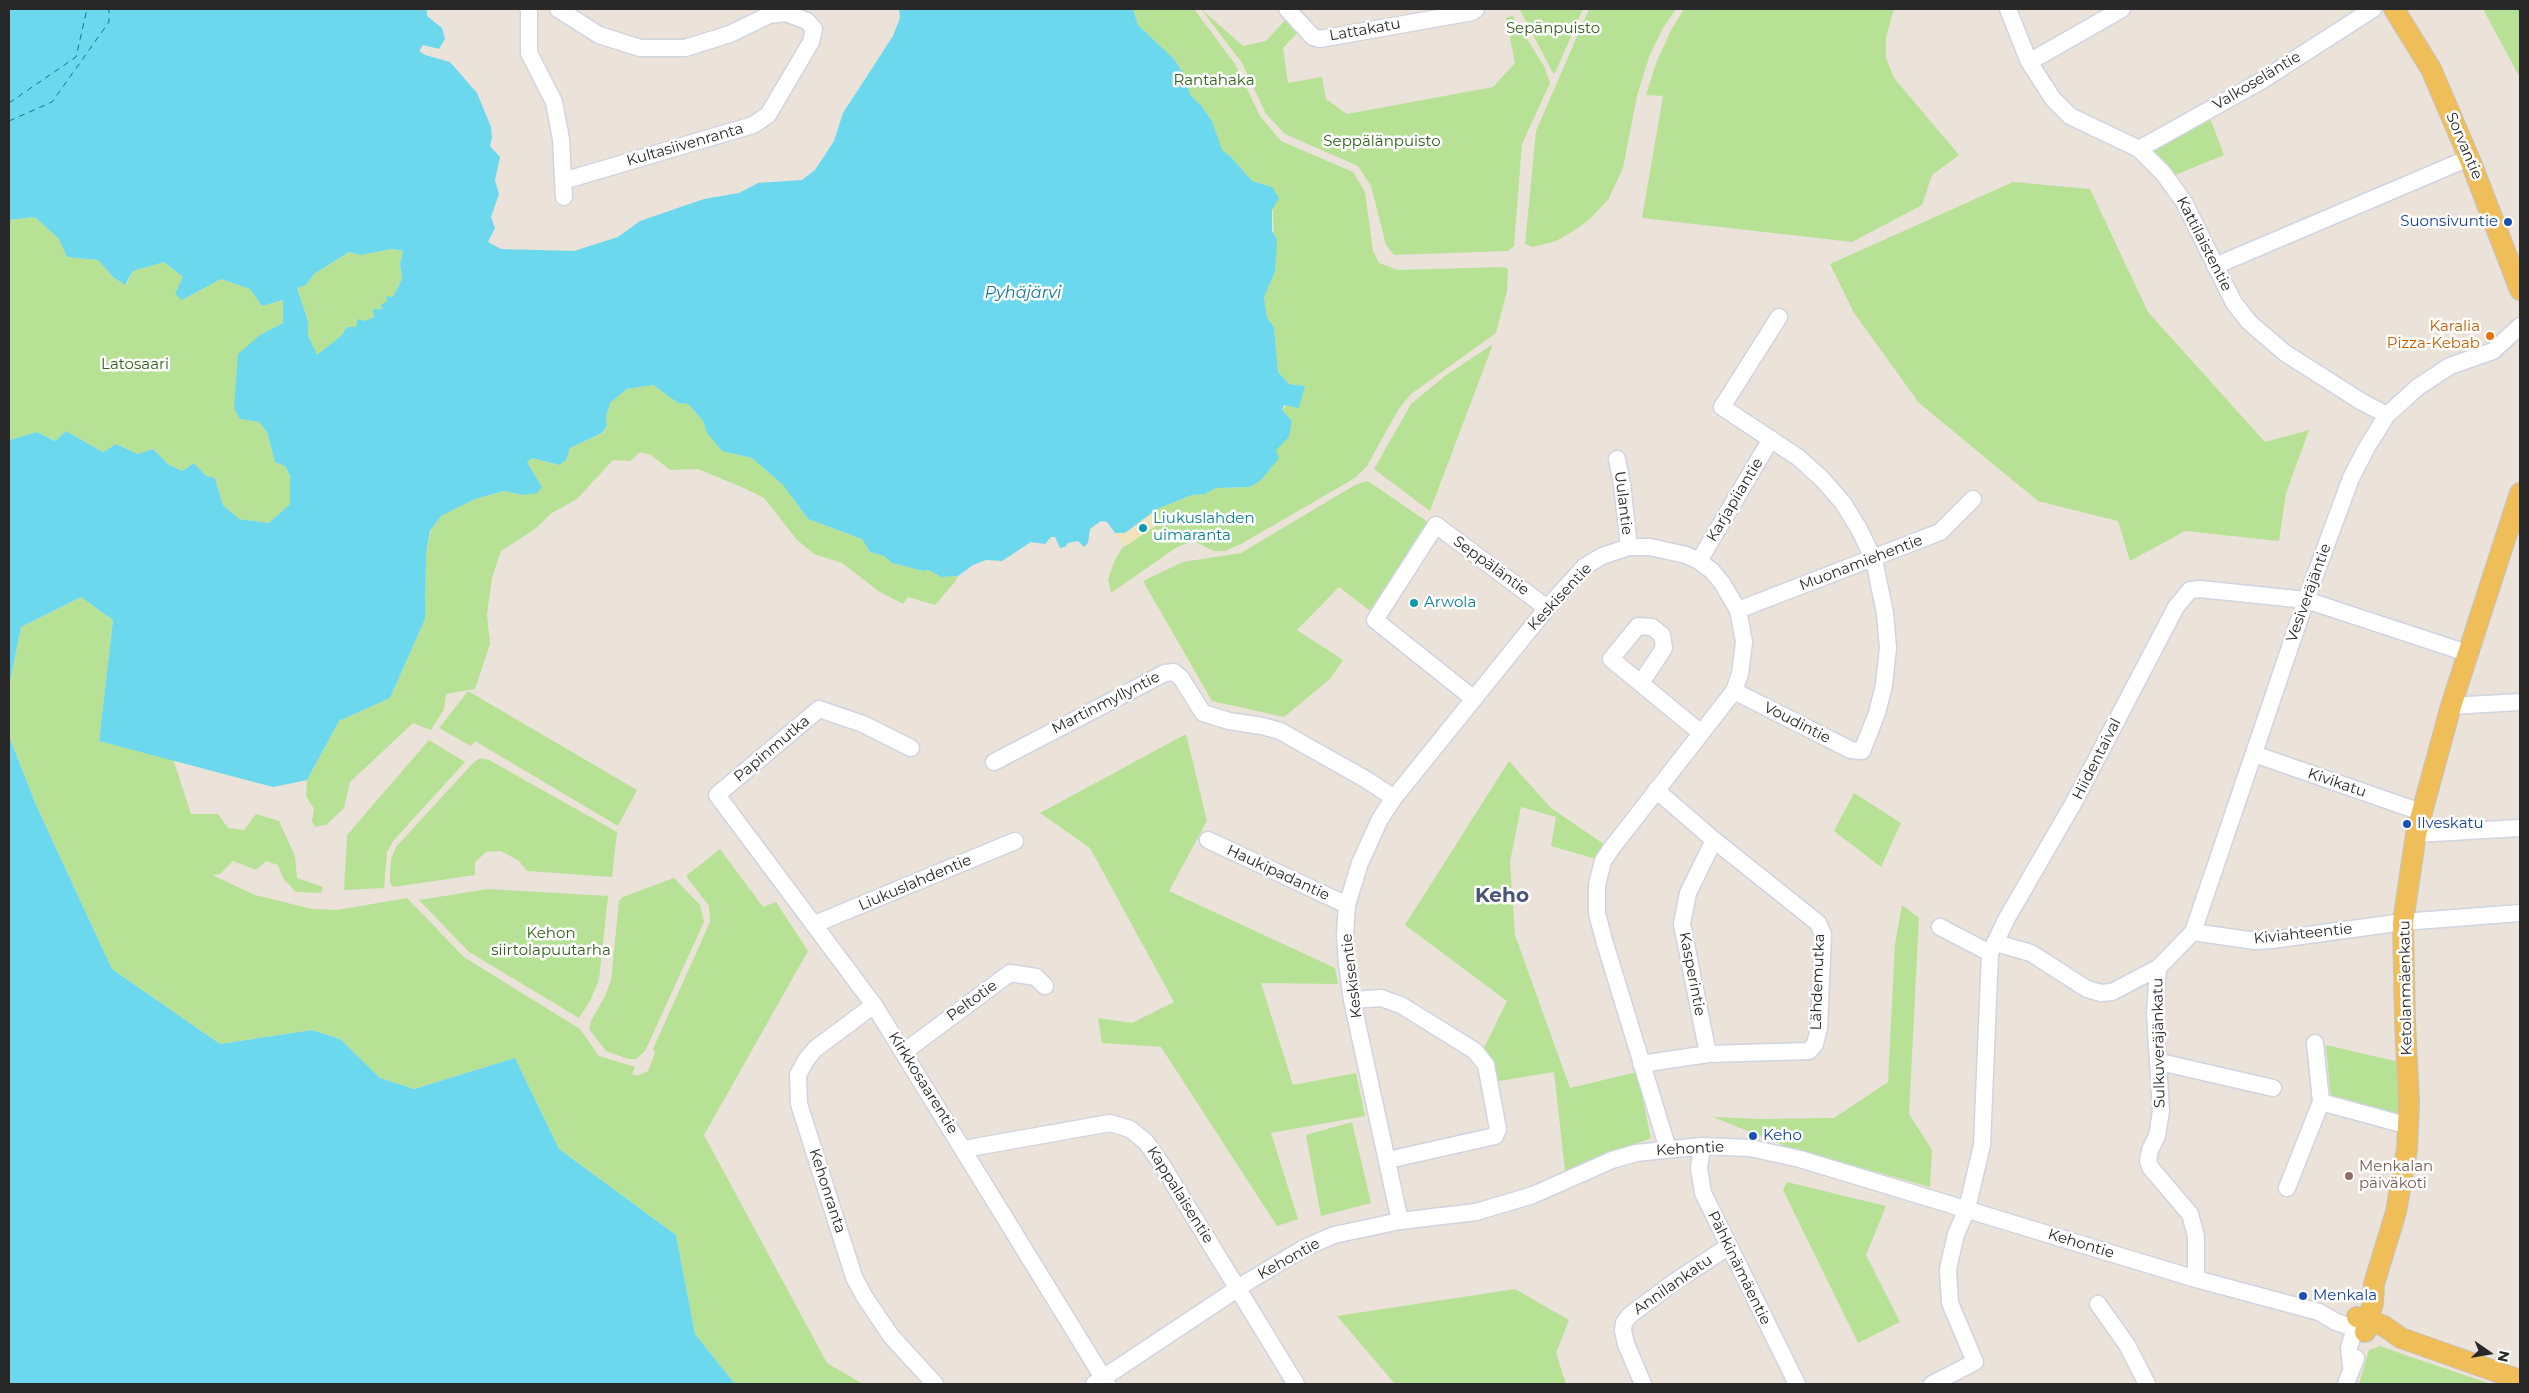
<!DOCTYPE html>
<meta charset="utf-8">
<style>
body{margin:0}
#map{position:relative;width:2529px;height:1393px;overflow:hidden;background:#ebe2d9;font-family:Montserrat,sans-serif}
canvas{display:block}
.frame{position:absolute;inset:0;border:10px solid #282828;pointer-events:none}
.north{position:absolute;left:2464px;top:1328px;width:50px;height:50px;-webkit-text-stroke:4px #fff;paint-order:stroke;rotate:103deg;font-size:14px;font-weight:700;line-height:20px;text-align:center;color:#282828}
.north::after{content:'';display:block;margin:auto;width:18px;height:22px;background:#282828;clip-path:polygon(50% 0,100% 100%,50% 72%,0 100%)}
</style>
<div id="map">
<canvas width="2529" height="1393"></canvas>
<div class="frame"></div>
<div class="north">N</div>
</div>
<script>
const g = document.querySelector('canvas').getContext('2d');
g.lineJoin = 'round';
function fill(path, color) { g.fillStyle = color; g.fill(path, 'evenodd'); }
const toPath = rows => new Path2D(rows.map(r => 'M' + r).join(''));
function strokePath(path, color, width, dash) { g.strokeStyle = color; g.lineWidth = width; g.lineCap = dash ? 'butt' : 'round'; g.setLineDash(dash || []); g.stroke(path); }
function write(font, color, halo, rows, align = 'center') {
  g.font = font + ' Montserrat,sans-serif'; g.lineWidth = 5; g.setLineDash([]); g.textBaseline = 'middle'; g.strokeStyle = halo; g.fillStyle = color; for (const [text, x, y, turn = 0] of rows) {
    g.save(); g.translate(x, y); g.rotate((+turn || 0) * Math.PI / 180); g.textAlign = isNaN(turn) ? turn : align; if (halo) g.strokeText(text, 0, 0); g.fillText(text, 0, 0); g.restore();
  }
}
fill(toPath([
 [1133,9,1194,9,1235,64,1260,116,1281,141,1353,172,1365,192,1373,251,1379,263,1398,270,1504,267,1508,269,1507,291,1496,333,1411,394,1398,410,1367,466,1355,478,1241,544,1225,551,1214,551,1193,541,1177,547,1111,593,1108,579,1115,560,1122,548,1160,523,1157,509,1192,495,1205,494,1216,488,1250,487,1276,450,1282,410,1305,386,1289,384,1278,372,1274,327,1267,318,1264,297,1275,272,1272,187,1252,181,1231,157,1221,150,1212,121,1201,105,1190,95,1186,77,1174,59,1138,25],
 [1201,9,1243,46,1266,41,1287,18,1300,30,1283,48,1288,83,1322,77,1326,99,1347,114,1493,87,1515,63,1506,18,1512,15,1544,66,1550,83,1522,144,1514,246,1508,251,1394,255,1386,245,1371,186,1358,166,1285,134,1266,114,1242,63],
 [1583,9,1555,73,1553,73,1520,10],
 [1589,9,1676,9,1663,28,1649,57,1637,96,1623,168,1608,200,1590,219,1572,232,1556,241,1533,247,1525,244,1536,131],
 [1684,9,1894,9,1886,38,1886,58,1894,78,1959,155,1932,175,1922,205,1852,242,1642,218,1663,96,1646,95,1657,61,1671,30],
 [2483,9,2520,9,2520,78],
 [2210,118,2224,155,2175,175,2153,149],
 [2013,182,2090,189,2148,312,2265,442,2309,430,2286,493,2279,541,2185,531,2130,561,2118,521,2038,501,1919,403,1854,313,1830,264],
 [35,217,59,239,67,257,98,260,113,277,126,285,133,271,164,262,183,277,182,300,221,279,250,289,262,306,283,300,283,323,260,335,240,419,259,422,267,432,275,462,285,466,290,477,290,504,269,523,239,519,223,505,215,478,206,476,194,463,182,471,168,464,153,449,138,454,116,444,103,452,66,431,55,441,37,432,9,440,9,220],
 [392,249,403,251,400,264,402,279,393,297,374,317,356,327,347,327,341,336,317,356,308,335,308,321,297,288,306,285,314,274,349,252,361,255],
 [1493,344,1430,511,1374,469,1411,404,1445,376],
 [653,385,678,403,688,404,703,421,707,433,722,451,752,458,783,485,808,519,862,539,870,552,884,556,892,563,923,571,929,570,941,577,958,576,955,582,935,605,908,597,903,604,880,592,842,563,814,554,797,540,764,498,744,488,698,469,670,470,651,455,640,452,630,461,613,460,577,499,552,513,535,529,501,551,492,578,487,615,490,644,475,689,446,694,444,709,431,730,413,723,350,782,344,808,326,825,315,827,312,821,314,809,306,796,307,780,339,721,390,698,425,619,426,554,431,530,441,516,475,499,505,491,523,495,542,487,527,462,532,458,558,465,570,448,603,433,607,426,606,417,610,403,627,389],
 [1368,481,1429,523,1373,613,1339,587,1297,630,1343,660,1330,679,1284,717,1212,701,1143,581,1183,562,1241,553,1355,485],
 [81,597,113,620,99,741,173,759,191,814,218,814,228,828,244,830,256,814,279,821,295,856,297,878,323,887,321,893,296,892,283,878,278,865,266,861,256,870,233,861,220,874,212,875,255,895,312,909,337,910,407,898,464,957,580,1029,599,1056,635,1067,632,1074,637,1076,648,1071,655,1053,653,1049,710,922,709,906,686,876,720,849,763,907,776,902,808,951,704,1135,827,1363,863,1384,735,1384,695,1334,676,1235,559,1149,515,1058,414,1089,380,1078,340,1039,312,1030,220,1044,112,969,36,805,9,736,9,687,21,627],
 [468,691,637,790,618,826,475,741,471,746,439,728],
 [1186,734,1207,821,1169,891,1335,968,1338,984,1261,983,1293,1085,1356,1073,1365,1116,1271,1133,1298,1219,1277,1226,1161,1047,1102,1043,1098,1018,1132,1023,1174,1002,1090,848,1040,813],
 [429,740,465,762,394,840,387,852,384,888,344,890,347,835],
 [480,758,489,760,617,832,612,877,527,871,519,861,501,851,486,852,475,862,475,875,393,887,390,883,390,871,391,859,396,847,473,763],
 [1509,761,1551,808,1611,849,1603,861,1551,846,1556,817,1521,807,1510,862,1515,935,1570,1088,1637,1072,1651,1138,1565,1171,1554,1072,1493,1082,1482,1052,1507,1001,1405,925],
 [1854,793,1901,823,1881,867,1834,831],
 [674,878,700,905,704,922,645,1051,636,1059,628,1059,606,1051,589,1029,591,1021,605,996,611,981,619,901,623,897],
 [488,889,608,896,599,980,590,1001,579,1018,469,952,419,900],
 [1902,905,1919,918,1909,1114,1932,1150,1930,1187,1788,1147,1713,1117,1759,1119,1834,1118,1888,1082,1895,944],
 [2326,1045,2399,1062,2401,1119,2331,1100],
 [1352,1122,1371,1203,1321,1216,1306,1135],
 [1787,1182,1886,1206,1866,1255,1900,1322,1858,1343,1783,1190],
 [1515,1289,1569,1320,1556,1353,1566,1384,1395,1384,1337,1316],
 [2380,1346,2414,1358,2491,1384,2359,1384,2369,1350]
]), '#b7e295');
fill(toPath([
 [1157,509,1160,523,1126,546,1122,543,1115,533,1125,533]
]), '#f1e3bc');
fill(toPath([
 [9,9,431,9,427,10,427,16,442,28,445,39,439,49,423,45,419,51,425,55,450,62,477,93,491,127,492,138,490,146,500,157,495,180,499,194,491,217,495,228,488,242,501,249,574,251,618,237,640,221,704,199,739,193,758,183,802,180,815,170,834,141,843,113,893,36,900,18,899,9,1133,9,1138,25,1174,59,1186,77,1190,95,1201,105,1212,121,1222,150,1231,157,1252,181,1272,187,1279,198,1272,210,1272,231,1277,239,1275,272,1264,297,1267,318,1274,327,1278,372,1289,384,1305,386,1299,408,1284,405,1282,410,1292,421,1289,437,1276,450,1279,458,1261,480,1250,487,1216,488,1205,494,1192,495,1157,509,1125,533,1115,533,1107,522,1101,521,1090,529,1088,543,1084,547,1078,541,1068,543,1065,547,1060,548,1055,537,1051,537,1045,544,1031,542,1002,561,986,560,973,565,958,576,941,577,929,570,923,571,892,563,884,556,870,552,862,539,808,519,783,485,752,458,722,451,707,433,703,421,688,404,678,403,653,385,627,389,610,403,606,417,607,426,602,433,570,448,566,460,559,465,532,458,527,462,542,487,537,493,523,495,504,491,475,499,441,516,430,531,426,554,425,619,390,698,339,721,307,780,273,787,99,741,113,620,81,597,21,627,9,687,9,440,37,432,55,441,66,431,103,452,116,444,138,454,153,449,168,464,182,471,194,463,206,476,215,478,223,505,239,519,269,523,290,504,290,476,285,466,275,462,267,432,259,422,240,419,234,408,238,354,260,335,283,323,283,300,262,306,250,289,221,279,182,300,175,294,183,277,164,262,133,271,125,285,113,277,98,260,67,257,59,239,35,217,9,220],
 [392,249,403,251,400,264,402,279,393,297,386,296,387,301,381,305,383,309,373,309,374,317,365,321,358,319,356,327,347,327,341,336,317,355,308,335,308,321,297,288,306,285,314,274,349,252,361,255],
 [9,736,36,805,112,969,220,1044,312,1030,340,1039,380,1078,414,1089,515,1058,559,1149,676,1235,695,1334,735,1384,9,1384]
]), '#6bd8ee');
strokePath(toPath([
 [9,103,76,57,87,9],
 [9,121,52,102,109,22,109,9]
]), '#0d7597', 1, [6, 5]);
const minor = toPath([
 [529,9,529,53,554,102,561,139,564,197],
 [558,9,599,35,640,48,685,48,730,34,769,15,786,13,807,21,814,29,811,42,768,115,753,125,563,181],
 [1287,9,1313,37,1320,39,1472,12,1476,9],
 [2008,9,2029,62,2053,99,2070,116,2139,149,2163,173,2184,202,2234,303,2249,322,2285,353,2362,402,2387,415],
 [2029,62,2122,9],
 [2139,149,2261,81,2373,9],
 [2215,266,2469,158],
 [1617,459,1622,484,1629,547],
 [1699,561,1771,439],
 [1738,610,1940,532,1973,499],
 [1641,683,1664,648,1662,635,1652,627,1638,626,1611,659,1701,733],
 [1734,691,1851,750,1862,751,1877,713,1884,685,1888,648,1885,613,1874,560,1859,529,1843,503,1823,480,1799,458,1722,407,1779,317],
 [1474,699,1375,620,1436,525,1547,608],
 [2451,706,2520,702],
 [911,748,863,724,819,709,717,795,874,1005,1107,1384],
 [2254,754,2421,812],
 [994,762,1165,673,1174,672,1181,678,1203,713,1229,721,1262,726,1280,731,1367,780,1394,798],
 [2416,834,2520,828],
 [1208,840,1347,905],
 [815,924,1015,841],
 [1940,927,1990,953],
 [2193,932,2255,941,2272,940,2403,922,2520,913],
 [1996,943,2031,953,2087,989,2101,993,2112,992,2158,968,2193,932,2306,600,2351,478,2367,447,2387,415,2418,387,2450,366,2493,351,2520,326],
 [2158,968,2155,1013,2161,1111,2157,1136,2150,1150,2148,1161,2150,1167,2190,1214,2196,1236,2196,1279],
 [1352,1000,1381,998,1401,1005,1475,1051,1486,1065,1498,1129,1495,1136,1388,1160],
 [874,1005,815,1049,806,1060,798,1075,799,1104,854,1277,864,1296,891,1336,935,1384],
 [904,1052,1010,973,1036,977,1045,986],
 [1708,1054,1682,924,1688,893,1714,840],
 [2160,1062,2273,1088],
 [1641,1064,1708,1054,1809,1051,1815,1044,1819,1028,1823,934,1818,923,1714,840,1656,790],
 [2321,1102,2409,1126],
 [1702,1146,1699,1168,1703,1193,1797,1384],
 [964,1149,1110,1123,1130,1129,1146,1142,1162,1165,1296,1384],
 [2287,1188,2321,1102,2315,1043],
 [1400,1221,1352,1000,1347,964,1345,935,1347,905,1360,863,1380,819,1394,798,1547,608,1584,567,1602,556,1629,547,1650,547,1686,555,1699,561,1712,571,1722,583,1738,610,1744,642,1740,674,1734,691,1611,849,1603,861,1597,885,1597,913,1604,940,1668,1149],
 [2098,1304,2127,1345,2147,1384],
 [1094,1384,1249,1281,1304,1248,1334,1235,1400,1221,1476,1212,1533,1195,1612,1160,1636,1153,1702,1146,1750,1148,1800,1159,2196,1279,2319,1312,2336,1322,2355,1328,2349,1348,2351,1368],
 [1643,1384,1626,1344,1623,1331,1624,1323,1630,1315,1673,1283,1729,1246],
 [1932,1384,1975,1362,1950,1303,1948,1269,1956,1234,1967,1209,1982,1145,1990,953,2007,918,2073,804,2176,607,2190,590,2200,589,2306,600,2467,653],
 [2346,1384,2356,1358]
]);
const major = toPath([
 [2394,9,2431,69,2472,165,2520,290],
 [2357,1317,2384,1326,2401,1338,2520,1380],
 [2365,1332,2373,1303,2374,1284,2396,1212,2407,1149,2409,1103,2405,1022,2403,922,2416,834,2451,706,2520,493]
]);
strokePath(minor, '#cfd4e1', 19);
strokePath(major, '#c3c3c3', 22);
strokePath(minor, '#fff', 16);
strokePath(major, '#f0be59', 20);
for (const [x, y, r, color] of [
 [2508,222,5,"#1a4fb4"],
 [2490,336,5,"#e8710a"],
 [1143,528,5,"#0f9aa8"],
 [1414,603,5,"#0f9aa8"],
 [2407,824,5,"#1a4fb4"],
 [1753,1136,5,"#1a4fb4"],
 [2349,1176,5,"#8d6e63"],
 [2303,1296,5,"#1a4fb4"]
]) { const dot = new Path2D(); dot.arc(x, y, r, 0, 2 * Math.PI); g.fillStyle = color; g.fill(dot); strokePath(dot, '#fff', 2); }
write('15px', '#306419', '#fff', [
 ["Sepänpuisto",1553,29],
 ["Rantahaka",1214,81],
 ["Seppälänpuisto",1382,142],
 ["Latosaari",135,365],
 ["Kehon",551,934],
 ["siirtolapuutarha",551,951]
]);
write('15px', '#282828', '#fff', [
 ["Lattakatu",1365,30,-10],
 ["Valkoseläntie",2257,81,-31],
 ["Kultasiivenranta",685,145,-16],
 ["Sorvantie",2464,146,67],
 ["Kattilaistentie",2204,244,63],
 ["Karjapiiantie",1735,500,-59],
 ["Uulantie",1623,503,83],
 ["Muonamiehentie",1861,563,-21],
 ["Seppäläntie",1491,566,36],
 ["Vesiveräjäntie",2309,593,-70],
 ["Keskisentie",1560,597,-47],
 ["Martinmyllyntie",1106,703,-27],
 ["Voudintie",1797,723,27],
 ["Papinmutka",772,749,-40],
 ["Hiidentaival",2097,759,-63],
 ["Kivikatu",2337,783,19],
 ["Haukipadantie",1278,873,25],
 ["Liukuslahdentie",915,883,-23],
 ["Kiviahteentie",2303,934,-6],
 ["Kasperintie",1692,974,79],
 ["Keskisentie",1352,976,-97],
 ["Lähdemutka",1818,982,-88],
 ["Ketolanmäenkatu",2406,988,-91],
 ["Peltotie",972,1001,-36],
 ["Sulkuveräjänkatu",2159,1043,-91],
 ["Kirkkosaarentie",923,1083,58],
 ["Kehontie",1690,1149,-3],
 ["Kehonranta",827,1191,72],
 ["Kappalaisentie",1180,1195,58],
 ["Kehontie",2081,1244,17],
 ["Kehontie",1289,1259,-29],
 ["Pähkinämäentie",1739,1268,64],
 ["Annilankatu",1673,1285,-35]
]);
write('15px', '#164399', '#fff', [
 ["Suonsivuntie",2498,222,"right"],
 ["Ilveskatu",2417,824],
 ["Keho",1763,1136],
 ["Menkala",2313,1296]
], 'left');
write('15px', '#c56008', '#fff', [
 ["Karalia",2480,327],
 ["Pizza-Kebab",2480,344]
], 'right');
write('15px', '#0d838f', '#fff', [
 ["Liukuslahden",1153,519],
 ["uimaranta",1153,536],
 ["Arwola",1424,603]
], 'left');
write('15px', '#785e54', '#fff', [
 ["Menkalan",2359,1167],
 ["päiväkoti",2359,1184]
], 'left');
write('italic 16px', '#0d7597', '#fff', [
 ["Pyhäjärvi",1023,293]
]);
write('bold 20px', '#495678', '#fff', [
 ["Keho",1502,896]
]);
</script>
